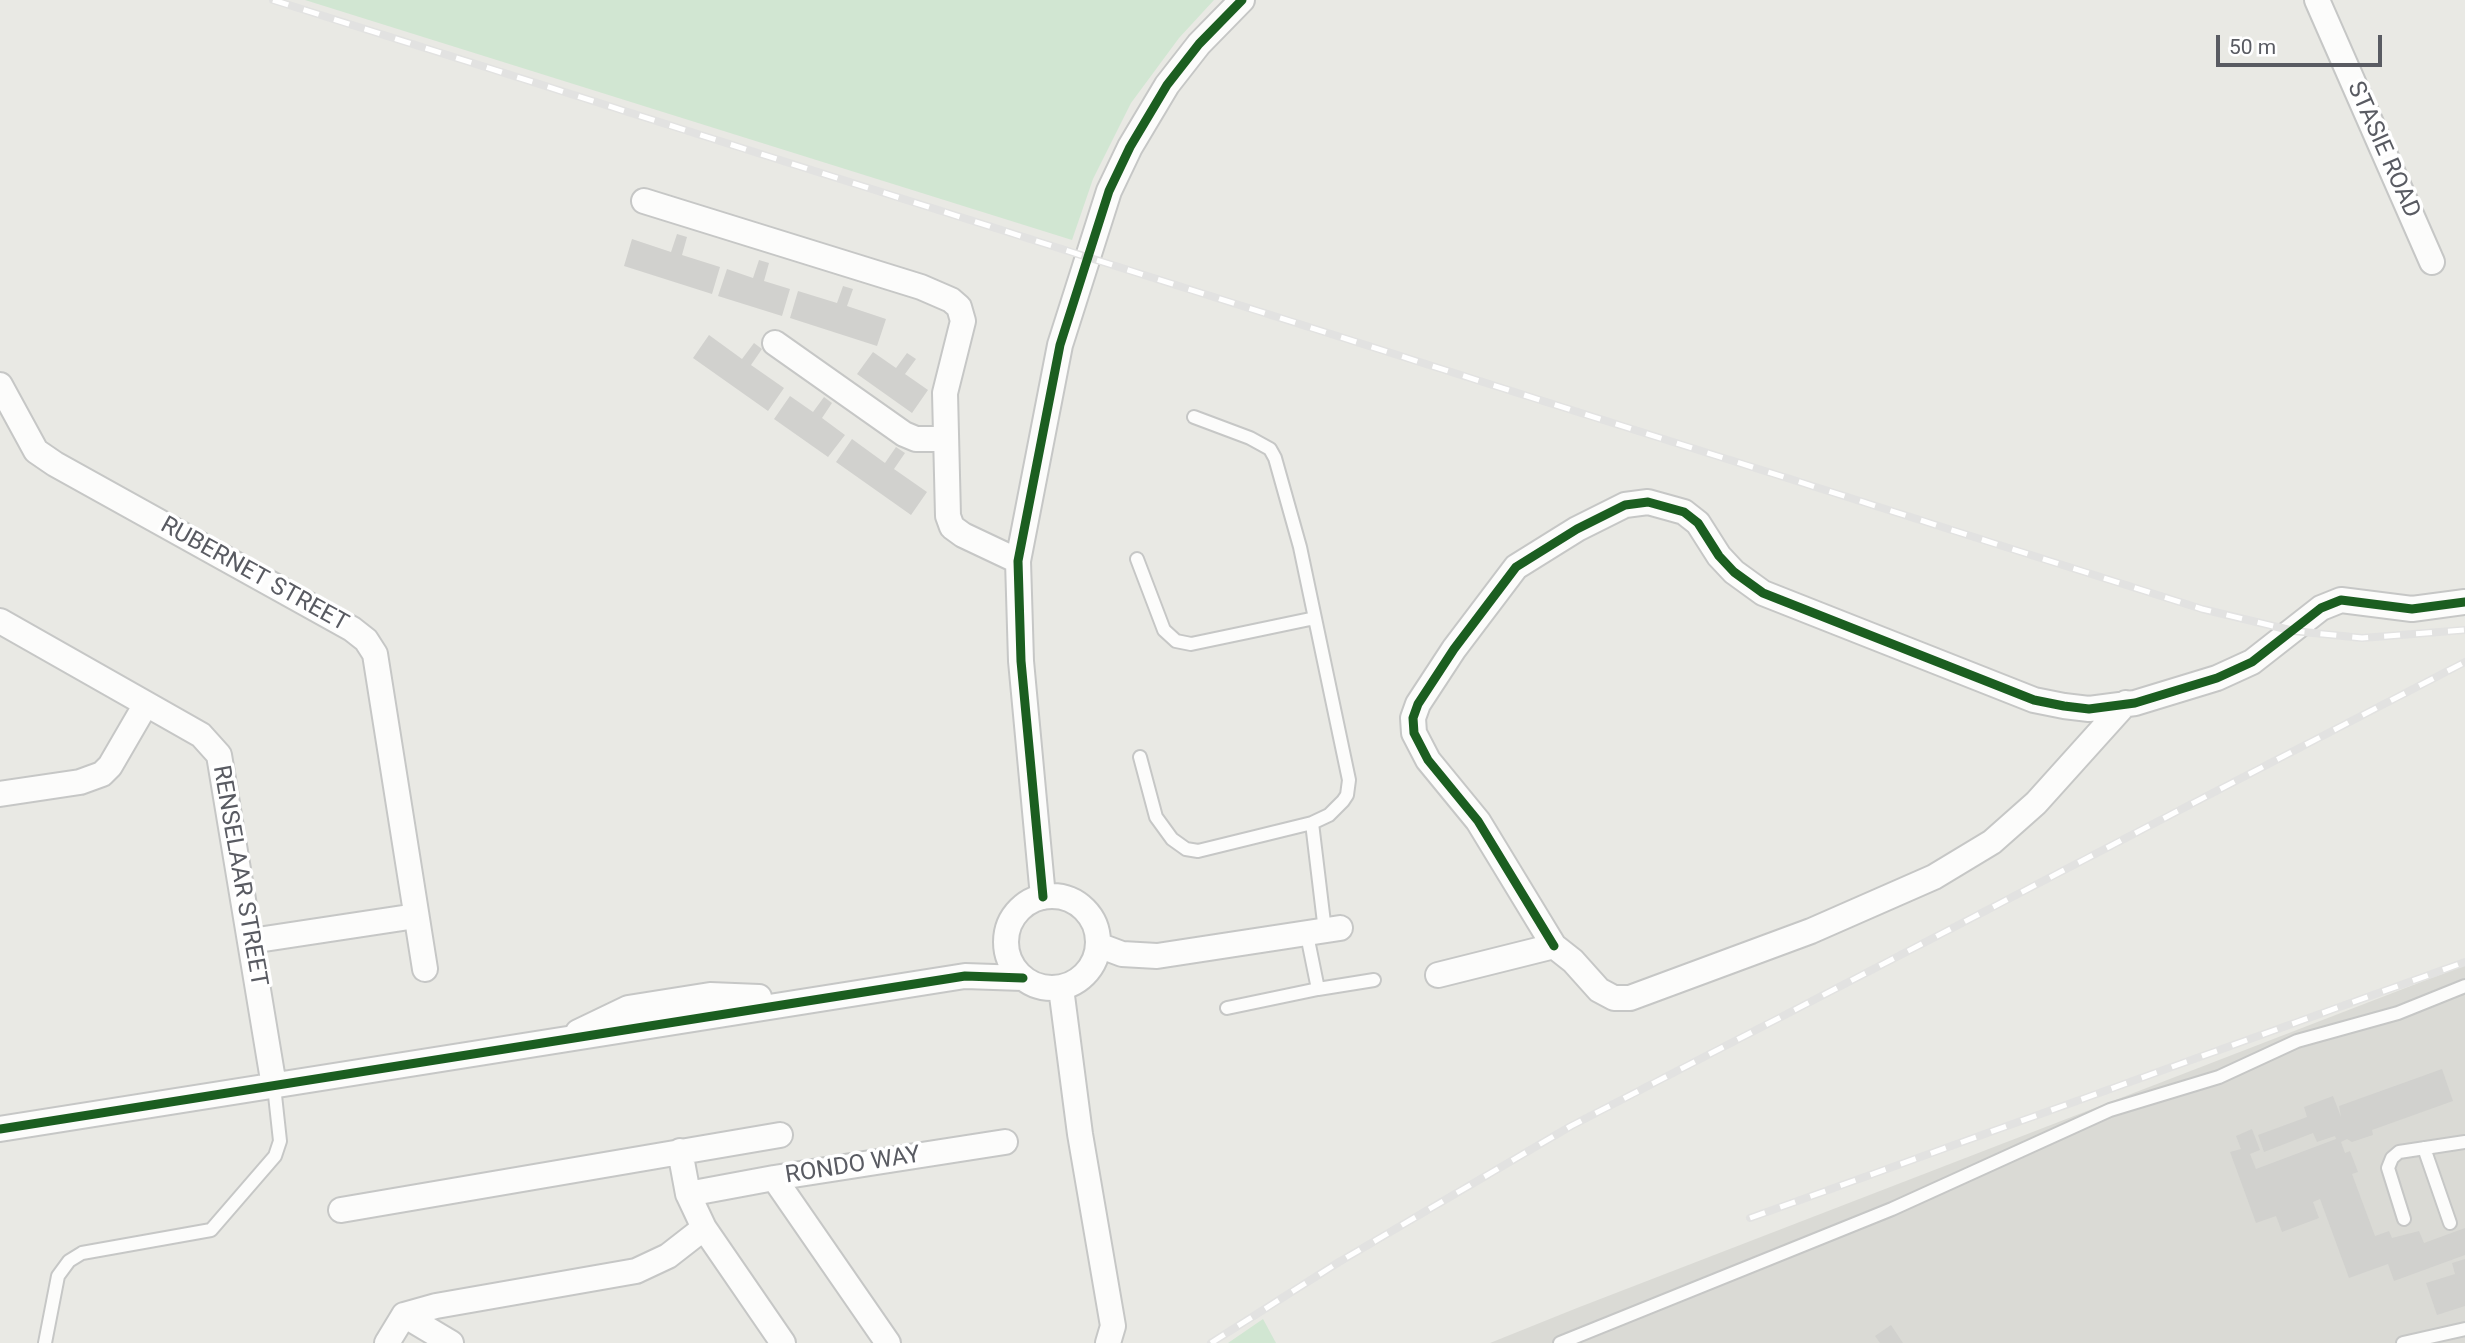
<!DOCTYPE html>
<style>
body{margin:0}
#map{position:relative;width:2465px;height:1343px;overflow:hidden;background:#e9e9e4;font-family:Roboto,sans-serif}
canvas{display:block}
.scale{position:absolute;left:2216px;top:35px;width:166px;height:32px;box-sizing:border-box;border:4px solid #595b62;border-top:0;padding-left:9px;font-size:21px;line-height:24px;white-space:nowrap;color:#595b62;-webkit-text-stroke:5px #fff;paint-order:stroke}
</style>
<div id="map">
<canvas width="2465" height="1343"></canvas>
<div class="scale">50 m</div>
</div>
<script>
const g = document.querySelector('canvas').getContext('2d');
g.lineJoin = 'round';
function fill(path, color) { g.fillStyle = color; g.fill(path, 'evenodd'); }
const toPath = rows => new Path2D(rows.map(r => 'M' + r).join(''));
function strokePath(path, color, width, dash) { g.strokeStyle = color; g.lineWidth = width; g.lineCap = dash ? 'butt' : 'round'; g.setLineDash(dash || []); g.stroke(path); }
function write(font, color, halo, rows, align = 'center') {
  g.font = font + ' Roboto,sans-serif'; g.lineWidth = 7; g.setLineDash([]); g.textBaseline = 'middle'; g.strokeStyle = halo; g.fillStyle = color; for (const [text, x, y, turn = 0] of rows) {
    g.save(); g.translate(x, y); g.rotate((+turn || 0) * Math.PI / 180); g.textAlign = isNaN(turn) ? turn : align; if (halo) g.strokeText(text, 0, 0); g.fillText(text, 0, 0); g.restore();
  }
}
fill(toPath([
 [2465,965,2465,1343,1490,1343,1577,1308]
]), '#dadad5');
fill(toPath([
 [305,0,1214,0,1179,38,1131,103,1093,179,1072,240],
 [1263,1319,1276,1343,1228,1343]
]), '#d1e6d2');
fill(toPath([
 [677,234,687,237,682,255,720,267,712,294,624,266,632,239,671,252],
 [759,260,769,263,764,281,790,289,782,316,718,296,727,269,753,278],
 [843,286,853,289,847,306,886,319,877,346,790,318,798,291,837,303],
 [709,335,742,359,754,343,762,349,751,365,784,388,768,411,693,358],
 [873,352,896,368,907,353,916,359,905,374,928,390,912,413,857,374],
 [790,396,813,412,824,397,832,403,822,418,845,435,828,457,774,419],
 [852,439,885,463,896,447,905,453,894,469,927,492,911,515,836,462],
 [2442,1069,2453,1101,2372,1130,2373,1135,2352,1142,2347,1139,2341,1142,2345,1153,2350,1151,2358,1172,2352,1174,2375,1236,2389,1231,2392,1238,2419,1231,2424,1243,2465,1228,2465,1255,2394,1281,2388,1264,2349,1278,2320,1199,2313,1202,2319,1218,2282,1232,2276,1216,2256,1223,2230,1152,2241,1149,2236,1136,2252,1129,2260,1150,2250,1154,2256,1169,2336,1139,2335,1136,2317,1142,2313,1133,2264,1152,2258,1135,2307,1117,2304,1107,2333,1096,2341,1117,2339,1106],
 [2465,1259,2465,1306,2437,1315,2426,1283,2455,1274,2452,1263],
 [1891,1325,1903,1343,1880,1343,1875,1336]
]), '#d1d1ce');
const lane = toPath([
 [1194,417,1250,438,1270,449,1275,458,1300,547,1349,780,1347,795,1343,801,1329,815,1312,823,1325,931],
 [1137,559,1164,630,1176,641,1191,644,1315,618],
 [1140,757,1156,817,1172,839,1186,849,1198,851,1312,823],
 [1318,989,1374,980],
 [1227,1008,1318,989,1307,935],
 [2424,1148,2450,1223],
 [2404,1219,2388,1168,2392,1158,2399,1152,2465,1142],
 [45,1343,58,1276,69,1261,82,1253,211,1230,275,1156,280,1141,274,1086],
 [1560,1343,1892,1209,2110,1110,2219,1077,2297,1041,2398,1013,2465,986],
 [2403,1343,2465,1329]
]);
const street = toPath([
 [2317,0,2432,262],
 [644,201,921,287,951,300,959,307,963,321,945,393,948,516,952,527,963,535,1018,561],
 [775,343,904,434,916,439,946,439],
 [0,385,36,451,55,464,352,629,366,640,375,654,425,969],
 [0,621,201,735,219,755,274,1086],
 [0,794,80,782,102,774,110,766,146,704],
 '1006 942a46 46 0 1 1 92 0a46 46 0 1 1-92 0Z',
 [1043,897,1021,661,1018,561,1060,345,1109,191,1130,147,1167,85,1199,44,1242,0],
 [251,941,416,916],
 [1098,945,1122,954,1157,956,1340,928],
 [1554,946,1478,821,1428,760,1414,733,1413,718,1418,704,1454,649,1516,567,1577,529,1625,505,1648,502,1684,512,1698,523,1719,556,1734,572,1763,593,2034,700,2064,706,2089,709,2135,703,2217,678,2252,662,2321,608,2341,600,2412,609,2465,602],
 [1438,975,1554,946,1573,961,1599,990,1614,998,1630,998,1811,931,1934,877,1992,842,2036,803,2126,703],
 [1061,988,1080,1134,1113,1326,1108,1343],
 [578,1032,628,1008,710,995,759,997],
 [0,1129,965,976,1023,978],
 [680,1151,688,1194],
 [774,1178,688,1194,704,1228,783,1343],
 [341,1210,780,1135],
 [404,1315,451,1343],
 [387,1343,404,1315,436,1306,636,1271,668,1256,704,1228],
 [888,1343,774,1178,1005,1142]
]);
strokePath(lane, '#c6c7c6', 16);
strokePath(street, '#c6c7c6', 28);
strokePath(lane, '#fcfcfb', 12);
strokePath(street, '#fcfcfb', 24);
const rail = toPath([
 [273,0,2202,609,2294,631,2362,638,2465,630],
 [1750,1218,2465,962],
 [1211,1343,1339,1262,1571,1126,2465,662]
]);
strokePath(rail, '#e2e2e1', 8);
strokePath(rail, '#fff', 5, [16]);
strokePath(toPath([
 [1043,897,1021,661,1018,561,1060,345,1109,191,1130,147,1167,85,1199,44,1242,0],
 [1554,946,1478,821,1428,760,1414,733,1413,718,1418,704,1454,649,1516,567,1577,529,1625,505,1648,502,1684,512,1698,523,1719,556,1734,572,1763,593,2034,700,2064,706,2089,709,2135,703,2217,678,2252,662,2321,608,2341,600,2412,609,2465,602],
 [0,1129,965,976,1023,978]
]), '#1b5e20', 9);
write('24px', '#595b62', '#fff', [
 ["STASIE ROAD",2383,150,66],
 ["RUBERNET STREET",254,575,29],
 ["RENSELAAR STREET",239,876,80],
 ["RONDO WAY",853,1166,-9]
]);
</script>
